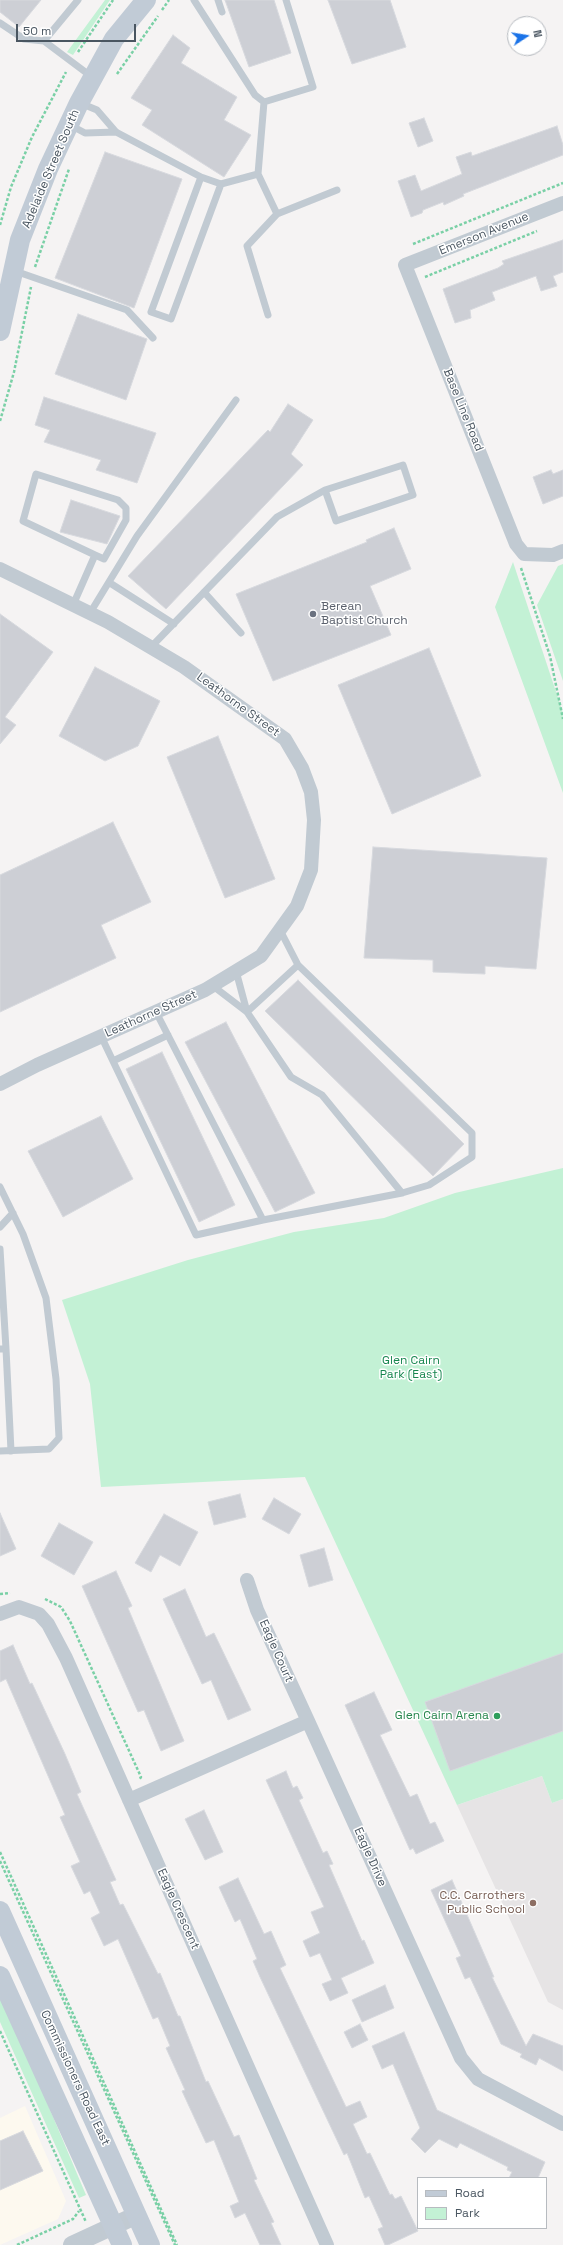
<!DOCTYPE html>
<style>
body{margin:0}
#map{position:relative;width:563px;height:2245px;overflow:hidden;background:#f5f3f3;font-family:"Space Grotesk",sans-serif}
canvas{display:block}
.legend{position:absolute;left:417px;top:2177px;width:130px;height:52px;box-sizing:border-box;background:#fff;border:1px solid #b7bbc0;margin:0;padding:5px 7px;list-style:none;font-size:12px;color:#4a5661}
.legend li{display:flex;align-items:center;gap:8px;height:20px}
.legend b{width:20px;border:1px solid #b7bbc0}
.north{position:absolute;left:507px;top:16px;width:40px;height:40px;box-sizing:border-box;background:#fff;border:1px solid #b7bbc0;border-radius:50%;rotate:78deg;font-size:11px;font-weight:700;line-height:16px;text-align:center;color:#4a5661}
.north::after{content:'';display:block;margin:auto;width:14px;height:18px;background:#1a73e8;clip-path:polygon(50% 0,100% 100%,50% 72%,0 100%)}
.scale{position:absolute;left:16px;top:24px;width:120px;height:18px;box-sizing:border-box;border:2px solid #4a5661;border-top:0;padding-left:5px;font-size:12px;line-height:14px;white-space:nowrap;color:#4a5661;-webkit-text-stroke:3px #fff;paint-order:stroke}
</style>
<div id="map">
<canvas width="563" height="2245"></canvas>
<ul class="legend">
<li><b style="height:5px;background:#c1cbd6"></b>Road</li>
<li><b style="height:11px;background:#c3f1d5"></b>Park</li>
</ul>
<div class="north">N</div>
<div class="scale">50 m</div>
</div>
<script>
const g = document.querySelector('canvas').getContext('2d');
g.lineJoin = 'round';
function fill(path, color) { g.fillStyle = color; g.fill(path, 'evenodd'); }
const toPath = rows => new Path2D(rows.map(r => 'M' + r).join(''));
function strokePath(path, color, width, dash) { g.strokeStyle = color; g.lineWidth = width; g.lineCap = dash ? 'butt' : 'round'; g.setLineDash(dash || []); g.stroke(path); }
function write(font, color, halo, rows, align = 'center') {
  g.font = font + ' "Space Grotesk",sans-serif'; g.lineWidth = 3; g.setLineDash([]); g.textBaseline = 'middle'; g.strokeStyle = halo; g.fillStyle = color; for (const [text, x, y, turn = 0] of rows) {
    g.save(); g.translate(x, y); g.rotate((+turn || 0) * Math.PI / 180); g.textAlign = isNaN(turn) ? turn : align; if (halo) g.strokeText(text, 0, 0); g.fillText(text, 0, 0); g.restore();
  }
}
fill(toPath([
 [25,2106,66,2201,58,2219,0,2245,0,2118]
]), '#fdf9ef');
fill(toPath([
 [542,1776,552,1803,563,1799,563,2010,548,2002,457,1805]
]), '#e6e4e5');
fill(toPath([
 [105,0,110,0,73,55,67,52],
 [513,562,563,713,563,793,495,607],
 [563,564,563,681,537,605,558,566],
 [563,1168,563,1799,552,1803,542,1776,457,1805,305,1477,101,1487,90,1384,62,1300,188,1260,294,1232,384,1218,455,1193],
 [0,1991,86,2195,79,2198,0,2022]
]), '#c3f1d5');
const building = toPath([
 [0,0,41,0,19,27,0,12,0,0],
 [225,0,274,0,291,53,249,67,225,0],
 [328,0,390,0,406,47,352,64,328,0],
 [173,35,190,48,181,63,237,97,224,120,251,135,224,177,142,125,152,110,131,98,173,35],
 [424,118,433,141,418,147,409,123,424,118],
 [557,126,563,145,563,155,463,194,464,196,444,205,443,202,423,210,422,213,411,217,398,181,415,175,421,191,462,174,456,157,471,152,472,156,557,126],
 [105,152,182,179,134,308,55,278,105,152],
 [563,240,563,272,553,276,557,286,541,291,536,276,492,292,495,300,470,310,471,318,455,323,443,289,498,268,504,264,502,261,563,240],
 [78,314,147,339,126,400,55,374,78,314],
 [44,397,156,433,137,483,96,470,101,460,44,442,50,430,35,425,44,397],
 [288,404,313,420,291,454,303,465,166,609,128,576,268,430,270,432,288,404],
 [551,470,553,474,563,470,563,496,543,504,533,477,551,470],
 [71,500,120,516,107,544,60,532,71,500],
 [394,528,411,569,370,586,391,635,273,681,236,594,367,542,366,540,394,528],
 [0,614,53,652,5,717,16,725,0,744,0,614],
 [429,648,481,776,392,814,338,685,429,648],
 [95,667,160,701,138,746,105,761,59,736,95,667],
 [218,736,275,879,225,898,167,757,218,736],
 [113,822,151,902,101,925,116,958,0,1012,0,875,113,822],
 [373,847,547,858,536,969,485,966,485,974,433,972,433,960,364,958,373,847],
 [298,980,464,1144,433,1176,265,1011,298,980],
 [226,1022,315,1193,275,1212,185,1042,226,1022],
 [162,1052,235,1205,199,1222,126,1069,162,1052],
 [101,1116,133,1179,63,1217,28,1151,101,1116],
 [240,1494,246,1517,214,1525,208,1502,240,1494],
 [274,1498,301,1514,289,1534,262,1519,274,1498],
 [0,1513,16,1549,0,1556,0,1513],
 [164,1514,198,1532,180,1566,160,1555,151,1572,135,1563,164,1514],
 [59,1523,93,1542,74,1575,41,1556,59,1523],
 [324,1548,333,1580,309,1587,300,1555,324,1548],
 [116,1571,132,1606,128,1608,184,1741,161,1751,144,1710,138,1712,82,1586,116,1571],
 [185,1589,206,1637,214,1633,251,1710,228,1720,211,1680,202,1684,163,1599,185,1589],
 [13,1645,30,1684,32,1683,65,1754,81,1792,77,1794,116,1880,110,1882,120,1905,123,1904,158,1974,160,1973,178,2016,180,2016,206,2082,208,2081,234,2137,239,2135,257,2179,254,2180,274,2222,271,2223,281,2245,260,2245,245,2213,235,2218,230,2206,239,2202,214,2140,206,2143,182,2091,185,2090,166,2048,170,2046,158,2017,153,2019,118,1939,104,1946,91,1918,100,1913,90,1891,84,1894,71,1866,80,1862,60,1817,65,1815,6,1679,0,1682,0,1651,13,1645],
 [563,1653,563,1731,450,1771,425,1702,563,1653],
 [374,1692,392,1730,380,1735,410,1797,417,1794,430,1824,435,1822,444,1841,416,1854,413,1848,410,1850,345,1705,374,1692],
 [286,1771,293,1788,297,1786,303,1798,299,1800,323,1853,327,1851,333,1864,329,1865,362,1941,364,1940,374,1963,341,1978,348,1993,330,2001,322,1984,332,1980,320,1953,310,1957,303,1941,320,1933,311,1912,324,1907,266,1780,286,1771],
 [204,1810,223,1852,205,1860,185,1819,204,1810],
 [238,1878,264,1934,271,1931,286,1965,280,1968,346,2107,360,2101,367,2117,353,2124,367,2154,370,2153,390,2195,392,2194,395,2199,401,2196,418,2231,388,2245,385,2245,378,2229,383,2227,369,2196,365,2198,347,2153,344,2155,260,1977,253,1961,257,1959,240,1919,235,1922,219,1887,238,1878],
 [452,1880,494,1977,492,1977,526,2046,533,2034,563,2046,563,2071,539,2058,536,2065,520,2057,522,2054,501,2044,470,1977,465,1979,456,1958,461,1956,431,1890,452,1880],
 [385,1985,394,2008,362,2022,352,2000,385,1985],
 [360,2024,368,2040,352,2048,344,2032,360,2024],
 [404,2032,437,2110,545,2162,538,2178,509,2178,512,2172,507,2170,508,2167,460,2143,457,2148,439,2139,425,2153,411,2139,420,2128,393,2064,382,2069,372,2046,404,2032],
 [23,2131,43,2171,0,2190,0,2141,23,2131]
]);
fill(building, '#cdcfd5');
strokePath(building, '#d7d9de', 1);
strokePath(toPath([
 [162,10,169,0],
 [78,52,113,0],
 [117,74,158,16],
 [0,225,11,187,32,137,66,72],
 [413,244,563,183],
 [35,267,69,169],
 [425,277,537,231],
 [0,421,14,372,31,287],
 [521,568,550,656,563,719],
 [0,1594,10,1593],
 [45,1599,61,1607,70,1621,141,1777,139,1780],
 [0,1852,177,2245],
 [0,1861,175,2245],
 [0,2031,86,2222],
 [17,2245,73,2219,79,2211]
]), '#7ad0a6', 2.5, [3, 2]);
strokePath(toPath([
 [78,0,44,41,92,77],
 [194,0,255,95,264,102,313,87,286,0],
 [218,0,222,12],
 [0,23,24,39,44,41],
 [264,102,258,174,277,214,337,190],
 [80,103,97,110,116,132,201,177,221,184,171,319,151,312,201,177],
 [70,125,85,133,116,132],
 [221,184,258,174],
 [15,271,127,310,153,338],
 [268,315,247,246,277,214],
 [110,583,174,624],
 [204,592,241,633],
 [73,605,95,555,104,559,126,520,126,508,118,500,36,474,23,521,95,555],
 [90,613,137,536,236,400],
 [151,647,277,517,325,490,403,465,413,495,336,521,325,490],
 [280,930,298,965,472,1133,472,1157,429,1185,402,1193],
 [236,971,247,1012],
 [156,1012,263,1220,402,1193,322,1095,291,1077,247,1012,213,986],
 [247,1012,298,965],
 [101,1036,196,1235,263,1220],
 [113,1061,168,1035],
 [0,1187,23,1234,46,1298,56,1379,59,1438,49,1449,0,1451],
 [0,1227,13,1213],
 [0,1249,6,1349],
 [0,1349,6,1349,11,1451]
]), '#c1cad2', 7);
strokePath(toPath([
 [563,203,405,265,516,544,524,554,553,555,563,551],
 [0,569,108,622,184,667,285,739,302,768,311,792,314,820,311,870,297,906,261,956,205,990,37,1065,0,1084],
 [247,1580,257,1610,308,1721],
 [0,1614,19,1607,39,1614,48,1624,66,1658,327,2245],
 [129,1800,308,1721,461,2058,478,2079,563,2124]
]), '#c1cad2', 14);
strokePath(toPath([
 [72,2245,137,2215]
]), '#c1cad2', 18);
strokePath(toPath([
 [0,331,20,240,48,169,79,103,114,39,146,0],
 [0,1911,150,2245],
 [0,1976,122,2245]
]), '#c1cbd6', 20);
for (const [x, y, r, color] of [
 [313,614,4,"#6b7280"],
 [497,1716,4,"#2e9e5b"],
 [533,1903,4,"#8d6e63"]
]) { const dot = new Path2D(); dot.arc(x, y, r, 0, 2 * Math.PI); g.fillStyle = color; g.fill(dot); strokePath(dot, '#fff', 1.5); }
write('12px', '#4a5661', '#fff', [
 ["Adelaide Street South",51,169,-67],
 ["Emerson Avenue",484,234,-22],
 ["Base Line Road",463,410,68],
 ["Leathorne Street",238,705,36],
 ["Leathorne Street",151,1014,-24],
 ["Eagle Court",276,1651,66],
 ["Eagle Drive",370,1857,66],
 ["Eagle Crescent",178,1909,66],
 ["Commissioners Road East",75,2078,65]
]);
write('12px', '#5b616d', '#fff', [
 ["Berean",321,607],
 ["Baptist Church",321,621]
], 'left');
write('12px', '#17864f', '#fff', [
 ["Glen Cairn",411,1361],
 ["Park (East)",411,1375]
]);
write('12px', '#27864d', '#fff', [
 ["Glen Cairn Arena",489,1716]
], 'right');
write('12px', '#785e54', '#fff', [
 ["C.C. Carrothers",525,1896],
 ["Public School",525,1910]
], 'right');
</script>
